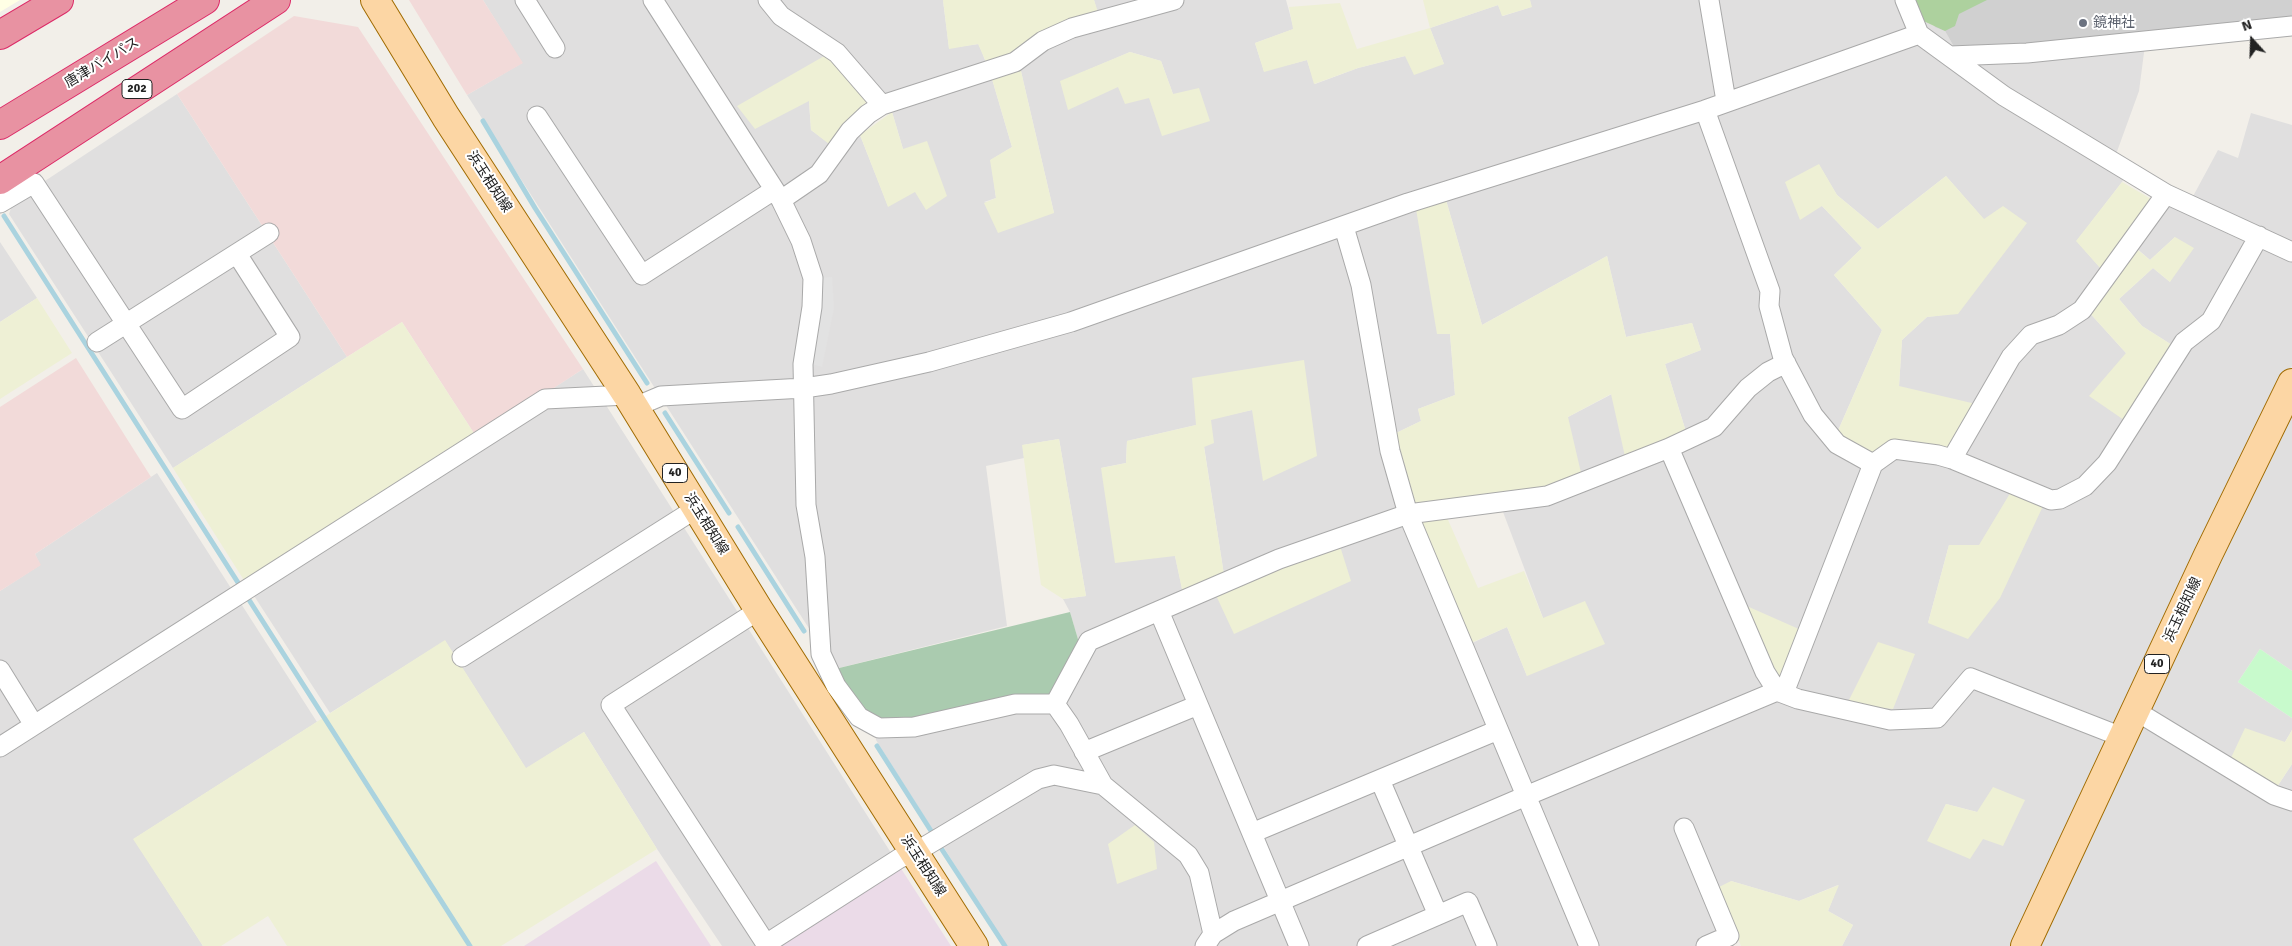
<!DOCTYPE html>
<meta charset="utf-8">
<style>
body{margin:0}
#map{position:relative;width:2292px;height:946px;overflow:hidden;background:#f2efe9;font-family:Signika,sans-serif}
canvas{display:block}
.north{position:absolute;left:2227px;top:15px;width:50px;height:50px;-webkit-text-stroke:4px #fff;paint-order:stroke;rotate:340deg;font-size:14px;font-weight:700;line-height:20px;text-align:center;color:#222}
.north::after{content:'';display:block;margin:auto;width:18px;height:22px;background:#222;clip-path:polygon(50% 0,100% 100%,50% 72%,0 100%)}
</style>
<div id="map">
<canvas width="2292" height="946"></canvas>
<div class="north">N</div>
</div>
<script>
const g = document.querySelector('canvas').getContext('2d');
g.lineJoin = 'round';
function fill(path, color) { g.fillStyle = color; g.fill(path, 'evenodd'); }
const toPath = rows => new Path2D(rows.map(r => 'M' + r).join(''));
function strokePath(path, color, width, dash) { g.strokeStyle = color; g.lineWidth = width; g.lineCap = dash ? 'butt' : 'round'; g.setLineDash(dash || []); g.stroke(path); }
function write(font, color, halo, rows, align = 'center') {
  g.font = font + ' Signika,"Noto Sans JP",sans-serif'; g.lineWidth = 4; g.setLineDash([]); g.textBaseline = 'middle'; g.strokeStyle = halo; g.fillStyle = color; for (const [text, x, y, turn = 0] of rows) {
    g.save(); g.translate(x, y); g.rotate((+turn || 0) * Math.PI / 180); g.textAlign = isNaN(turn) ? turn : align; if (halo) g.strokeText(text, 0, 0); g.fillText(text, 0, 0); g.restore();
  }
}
fill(toPath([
 [483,0,943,0,949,48,979,44,992,79,1012,147,991,160,996,198,984,202,1054,213,1020,67,1098,16,1094,0,1286,0,1294,29,1255,43,1264,71,1307,60,1315,84,1358,68,1405,56,1444,64,1430,28,1498,5,1503,16,1531,7,1530,0,1898,0,1919,19,1945,31,1962,61,2145,45,2139,91,2115,157,2130,168,2122,182,2077,241,2110,279,2087,310,2126,353,2172,345,2142,326,2119,299,2153,268,2170,282,2175,237,2150,260,2126,239,2153,200,2191,200,2218,150,2238,158,2251,113,2292,125,2292,366,2015,946,1842,946,1853,925,1828,911,1838,885,1799,901,1731,881,1726,946,1006,946,876,740,872,717,1080,646,1070,612,1063,599,1086,596,1059,439,1023,445,1024,458,986,466,1007,626,835,669,467,95,522,63],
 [1130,52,1161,61,1173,94,1149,98,1118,87,1060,82],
 [869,99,892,112,903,149,888,206,860,135,846,124,829,143,811,130,809,101],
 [1819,165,1837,195,1878,229,1946,176,1984,220,1958,313,1927,317,1902,340,1899,386,1837,433,1882,330,1834,275,1862,248,1822,206],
 [1446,200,1482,325,1607,256,1626,337,1692,323,1701,350,1665,364,1687,435,1612,394,1568,417,1497,496,1543,618,1527,676,1507,627,1472,643,1394,434,1421,421,1418,409,1455,395,1450,334,1437,334],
 [1304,361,1252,410,1211,419,1204,446,1224,575,1183,593,1175,556,1101,468,1126,463,1127,441,1196,425],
 [1949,545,1978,545,1928,623],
 [1946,804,1977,812,1928,841],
 [177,94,347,357,173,468,9,214,13,202],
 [0,242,37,298,0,322],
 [583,369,900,867,777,946,722,946,657,849,584,732,526,769,445,641,330,713,247,585],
 [2292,401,2292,671,2260,649,2238,682,2292,718,2292,730,2285,742,2275,790,2292,764,2292,946,2031,946],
 [157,473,317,722,134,839,203,946,0,946,0,591,40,565,35,554]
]), '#e0dfdf');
fill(toPath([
 [409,0,483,0,523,63,467,95],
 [294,16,358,27,583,369,477,438,402,322,347,357,177,94],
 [76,358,151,477,35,554,41,565,0,591,0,407]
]), '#f2dad9');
fill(toPath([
 [656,861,711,946,524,946],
 [900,867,951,946,777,946]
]), '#ebdbe8');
fill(toPath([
 [0,0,20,0,0,12]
]), '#ffffe5');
fill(toPath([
 [1914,0,2292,0,2292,17,2083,42,1954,47,1945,31,1935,27]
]), '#d0d0d0');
fill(toPath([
 [943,0,1094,0,1099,15,1016,54,986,62,978,44,949,49],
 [1423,0,1530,0,1532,7,1502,16,1498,5,1430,28,1444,64,1414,75,1405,56,1358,68,1314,84,1307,60,1264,72,1255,43,1293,29,1289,7,1340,3,1357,49,1430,28],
 [1130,52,1161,61,1173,94,1199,88,1210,121,1162,136,1149,98,1125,104,1118,87,1068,110,1060,81],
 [826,55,869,99,829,144,811,130,809,101,755,129,737,106],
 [1020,67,1054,213,998,233,984,203,996,198,990,160,1012,147,992,79],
 [892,112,903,149,927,141,947,196,926,210,915,192,888,207,860,135],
 [1819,164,1837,195,1878,229,1946,176,1984,219,2003,206,2027,223,1958,314,1927,317,1902,340,1899,386,1976,404,1948,449,1870,456,1837,433,1882,330,1834,275,1862,248,1822,206,1800,220,1785,182],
 [2122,182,2153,200,2126,240,2150,260,2175,237,2194,248,2170,282,2153,268,2119,299,2142,326,2172,345,2124,420,2089,396,2126,353,2087,310,2110,279,2076,241],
 [1446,200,1482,325,1607,256,1626,337,1692,323,1701,350,1665,364,1687,435,1626,461,1611,394,1568,417,1582,477,1548,489,1414,507,1394,434,1421,421,1418,409,1455,395,1450,334,1437,334,1416,209],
 [37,298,72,353,0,399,0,322],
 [402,322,477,438,247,585,173,468],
 [1304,360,1317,456,1263,481,1252,410,1211,420,1214,443,1204,447,1224,575,1183,594,1175,556,1115,563,1101,468,1126,463,1127,441,1196,425,1192,378],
 [1059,439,1086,596,1063,599,1041,585,1022,445],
 [2012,490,2043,506,2000,598,1968,639,1928,623,1949,545,1979,545],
 [1445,513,1478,588,1524,571,1543,618,1585,601,1605,644,1527,676,1507,627,1471,643,1418,516],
 [1339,543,1351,581,1234,634,1214,591],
 [1740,603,1801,630,1783,674,1773,677],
 [445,640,526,768,584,732,657,849,501,946,287,946,268,916,221,946,203,946,133,839],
 [1878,642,1915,654,1893,709,1847,704],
 [2245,728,2285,742,2292,730,2292,764,2275,790,2230,760],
 [1993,787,2025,800,2003,846,1983,839,1970,859,1927,841,1946,804,1977,812],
 [1135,825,1154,842,1157,869,1117,884,1108,844],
 [1731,881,1799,901,1839,885,1828,911,1853,925,1842,946,1741,946,1717,888]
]), '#eef0d5');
fill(toPath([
 [1898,0,1987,0,1959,14,1955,26,1945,31,1919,19]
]), '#add19e');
fill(toPath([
 [1070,612,1080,646,1052,698,893,723,872,717,847,694,835,669]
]), '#aacbaf');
fill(toPath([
 [2260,649,2292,671,2292,718,2238,682]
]), '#c8facc');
fill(toPath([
 [832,277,834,308,822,367,809,363,820,278]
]), '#e2e2e2');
strokePath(toPath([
 [483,121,535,208,647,383],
 [4,216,470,946],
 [665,413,729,513],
 [738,527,804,631],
 [877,746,933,834],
 [939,845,1005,946]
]), '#aad3df', 5);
const street = toPath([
 [525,0,555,48],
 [653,0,781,200,801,241,813,278,812,307,803,364,806,505,815,557,821,654,836,686,859,717,879,728,914,727,1015,704,1055,704],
 [768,0,781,16,837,53,882,105],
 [1709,0,1726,101],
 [1905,0,1919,34,2004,96,2166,194,2292,252],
 [1950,56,2027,53,2292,26],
 [1705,110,1770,291,1769,306,1783,358,1813,415,1837,444,1873,464],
 [537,116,642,275,774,190],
 [781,200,819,174,850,131,868,114,882,105,1015,62,1043,41,1072,28,1174,0],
 [0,203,34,183,182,409,290,337,237,254],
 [1344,227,1361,285,1390,451,1408,514,1589,946],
 [97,342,269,233],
 [635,407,661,396,804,388,831,384,929,362,1071,322,1408,203,1705,110,1919,34],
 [1669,448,1765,672,1777,691,1798,699,1890,720,1937,718,1971,678,2122,737],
 [1952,459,2011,357,2031,335,2059,325,2082,310,2166,194],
 [759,610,611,705,766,944,900,858,914,853,1038,779,1054,775,1103,785],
 [1159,611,1299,946],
 [462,657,697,508],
 [0,670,34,725],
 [1055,704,1089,641,1279,559,1408,514,1547,496,1669,448,1714,427,1748,388,1768,372,1786,363],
 [1055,704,1069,724,1103,785,1188,855,1199,873,1213,934],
 [2136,711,2274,795,2292,801],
 [0,747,545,399,627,395],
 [1084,752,1198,705],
 [1380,780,1438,915],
 [1684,828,1729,936,1706,946],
 [1252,833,1498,730],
 [1205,946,1213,934,1234,921,1526,796,1777,691,1787,685,1873,464,1894,449,1938,455,1952,459,2051,500,2060,499,2085,486,2107,463,2184,342,2211,321,2259,236],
 [1367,946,1468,902,1487,946]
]);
const primary = toPath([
 [375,0,446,117,627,395,759,610,974,946],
 [2025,946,2208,555,2292,383]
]);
const highway = toPath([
 [0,35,59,0],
 [0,125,205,0],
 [0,180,276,0]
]);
strokePath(street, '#a9a9a9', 21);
strokePath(primary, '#a06b00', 30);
strokePath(highway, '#dc2a67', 30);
strokePath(street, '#fff', 19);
strokePath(primary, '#fcd6a4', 28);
strokePath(highway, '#e892a2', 28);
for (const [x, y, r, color] of [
 [2083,23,5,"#6b7280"]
]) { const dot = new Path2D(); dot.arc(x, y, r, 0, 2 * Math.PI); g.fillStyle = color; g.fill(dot); strokePath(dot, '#fff', 2); }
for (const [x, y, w] of [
 [137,89,30],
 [675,473,25],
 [2157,664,25]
]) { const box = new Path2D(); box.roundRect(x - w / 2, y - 9.5, w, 19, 4); g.fillStyle = '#fff'; g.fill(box); strokePath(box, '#222', 1); }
write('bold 12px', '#222', null, [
 ["202",137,89],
 ["40",675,473],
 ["40",2157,664]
]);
write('14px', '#5b616d', '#fff', [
 ["鏡神社",2093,23]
], 'left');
write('14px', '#222', '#fff', [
 ["唐津バイパス",102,63,-31],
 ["浜玉相知線",489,182,57],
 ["浜玉相知線",706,524,58],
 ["浜玉相知線",2183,610,-65],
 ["浜玉相知線",923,866,57]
]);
</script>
